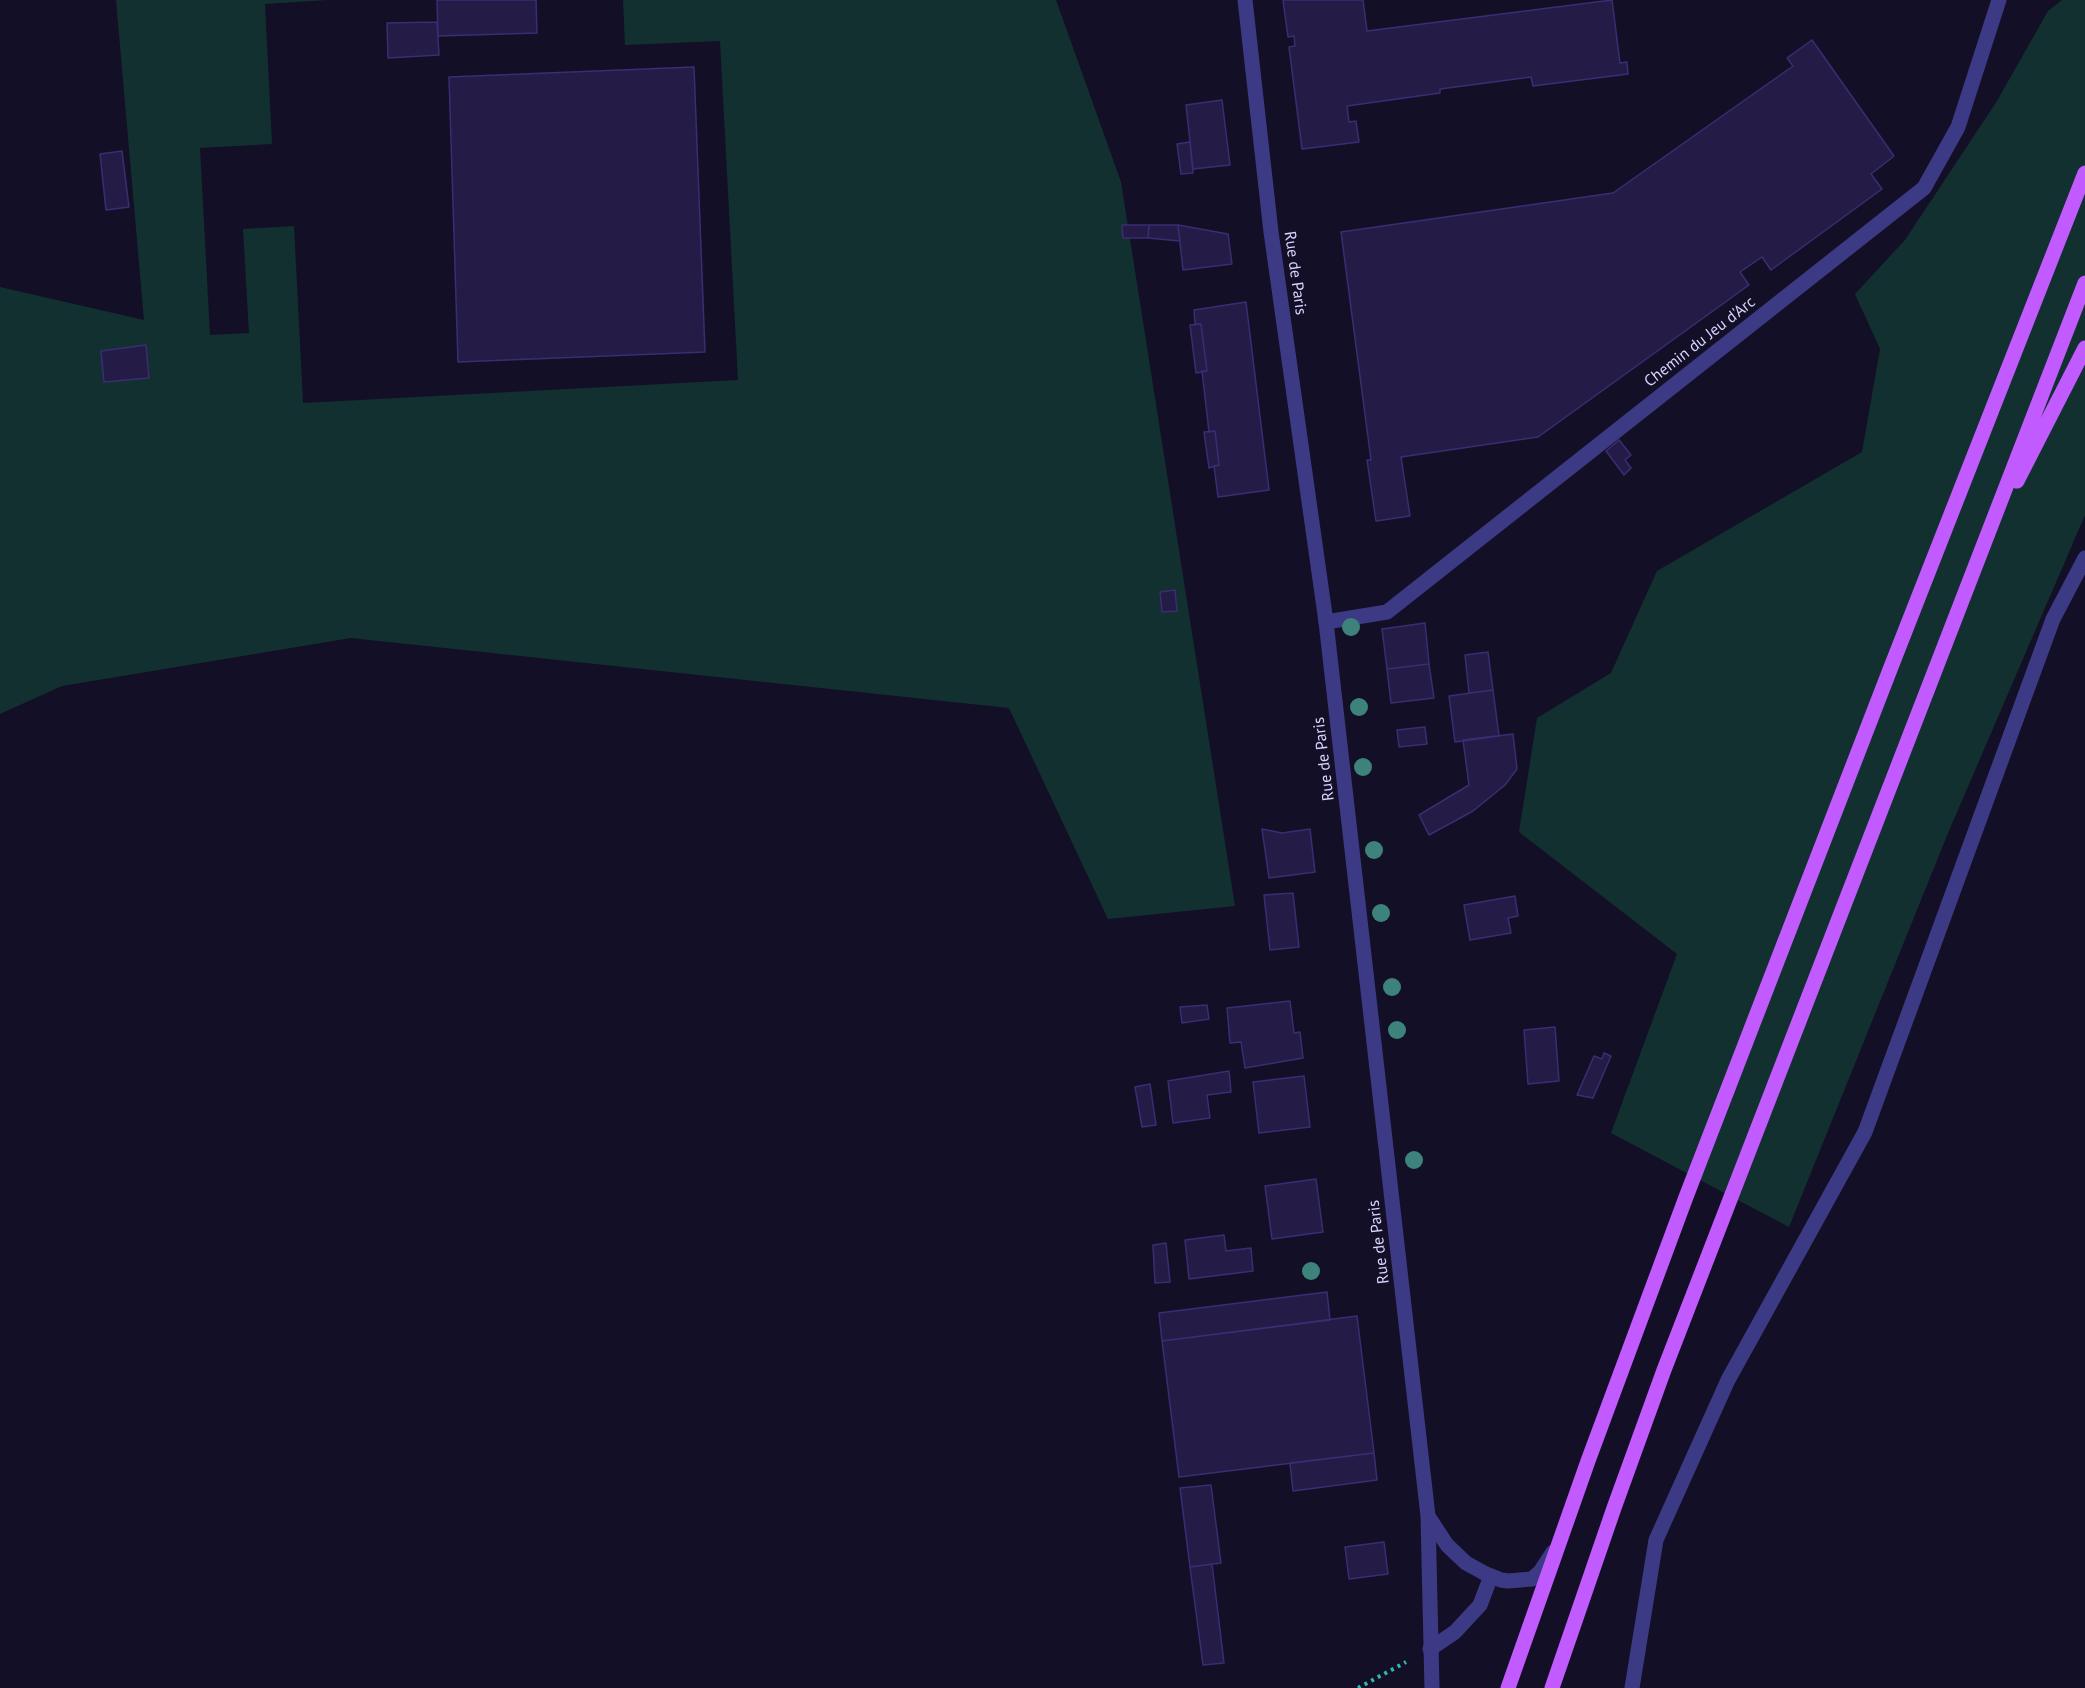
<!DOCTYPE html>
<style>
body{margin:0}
canvas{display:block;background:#130f26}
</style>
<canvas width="2085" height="1688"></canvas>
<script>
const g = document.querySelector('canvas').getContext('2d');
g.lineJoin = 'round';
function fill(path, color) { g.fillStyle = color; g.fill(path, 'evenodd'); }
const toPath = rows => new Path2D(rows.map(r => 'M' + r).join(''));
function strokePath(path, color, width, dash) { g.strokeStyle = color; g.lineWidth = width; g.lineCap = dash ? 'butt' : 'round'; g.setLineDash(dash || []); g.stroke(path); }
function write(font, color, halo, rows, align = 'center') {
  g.font = font + ' "PT Sans",sans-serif'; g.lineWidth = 5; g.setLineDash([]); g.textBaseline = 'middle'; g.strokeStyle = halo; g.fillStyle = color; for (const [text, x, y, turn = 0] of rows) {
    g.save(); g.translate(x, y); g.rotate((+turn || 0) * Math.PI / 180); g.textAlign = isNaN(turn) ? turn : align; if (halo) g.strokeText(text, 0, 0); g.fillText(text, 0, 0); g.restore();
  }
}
fill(toPath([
 [116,0,328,0,265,4,272,144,200,148,210,335,249,333,243,229,294,226,303,403,738,380,720,41,625,45,623,0,1056,0,1121,182,1235,906,1108,919,1009,708,351,638,62,686,0,714,0,287,144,320],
 [2062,0,2085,0,2085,515,1948,833,1789,1227,1611,1133,1677,954,1519,832,1537,718,1611,673,1657,571,1862,452,1880,349,1855,294,1905,240,1997,101,2048,11]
]), '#12302f');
const building = toPath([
 [437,0,536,0,537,33,438,36,437,0],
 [1283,0,1363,0,1367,31,1612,0,1620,63,1627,62,1628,74,1533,86,1531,77,1440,89,1440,93,1347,106,1349,122,1356,121,1359,142,1302,149,1289,47,1295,46,1294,36,1288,37,1283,0],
 [437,22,439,55,388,58,387,23,437,22],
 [1812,40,1894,156,1871,174,1882,189,1771,270,1762,257,1740,272,1749,285,1538,437,1401,457,1410,516,1376,521,1367,460,1371,460,1341,232,1613,193,1793,66,1787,58,1812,40],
 [694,67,705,352,458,362,449,77,694,67],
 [1222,100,1230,165,1193,169,1186,105,1222,100],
 [1190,142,1193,173,1181,174,1177,144,1190,142],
 [122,151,129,207,106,210,100,154,122,151],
 [1122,225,1149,225,1148,238,1123,238,1122,225],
 [1149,225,1178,225,1180,241,1148,238,1149,225],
 [1178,225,1228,234,1232,264,1183,270,1178,225],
 [1246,302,1269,490,1218,497,1214,466,1219,465,1215,431,1209,432,1202,371,1207,371,1201,324,1195,324,1194,310,1246,302],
 [1201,324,1207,371,1196,373,1190,325,1201,324],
 [146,345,149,378,104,382,101,351,146,345],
 [1215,431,1219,465,1209,468,1204,432,1215,431],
 [1619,440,1631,455,1625,460,1631,468,1624,475,1606,451,1619,440],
 [1175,590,1177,611,1162,612,1160,592,1175,590],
 [1425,623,1429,664,1387,669,1382,629,1425,623],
 [1488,652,1493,690,1469,693,1465,655,1488,652],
 [1429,664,1434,698,1391,703,1387,669,1429,664],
 [1493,690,1499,736,1455,742,1449,696,1493,690],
 [1425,727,1427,744,1399,747,1397,730,1425,727],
 [1513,734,1517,769,1505,785,1473,811,1429,835,1419,815,1469,785,1463,740,1513,734],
 [1262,829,1282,833,1310,829,1315,872,1269,878,1262,829],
 [1293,893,1299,947,1270,950,1264,895,1293,893],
 [1515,896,1518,916,1508,918,1511,933,1470,940,1464,905,1515,896],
 [1290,1001,1294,1033,1300,1032,1303,1058,1245,1068,1241,1042,1230,1043,1227,1008,1290,1001],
 [1207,1005,1209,1019,1182,1023,1180,1007,1207,1005],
 [1555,1027,1559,1081,1528,1084,1524,1030,1555,1027],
 [1604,1053,1611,1056,1593,1098,1577,1095,1594,1056,1602,1059,1604,1053],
 [1229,1071,1231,1092,1207,1095,1210,1118,1173,1123,1168,1081,1229,1071],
 [1304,1076,1310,1127,1259,1133,1253,1082,1304,1076],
 [1150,1084,1156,1125,1142,1127,1135,1087,1150,1084],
 [1316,1179,1323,1232,1272,1239,1265,1186,1316,1179],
 [1224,1235,1226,1251,1251,1248,1253,1271,1189,1279,1185,1240,1224,1235],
 [1166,1243,1170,1282,1155,1283,1153,1245,1166,1243],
 [1327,1292,1330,1320,1162,1341,1159,1313,1327,1292],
 [1357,1316,1374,1453,1179,1477,1162,1341,1357,1316],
 [1374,1453,1377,1480,1293,1491,1290,1463,1374,1453],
 [1211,1485,1221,1563,1190,1567,1180,1488,1211,1485],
 [1384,1542,1388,1574,1349,1579,1345,1547,1384,1542],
 [1212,1564,1224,1663,1203,1665,1190,1567,1212,1564]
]);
fill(building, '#241b47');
strokePath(building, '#3b2d73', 1.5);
strokePath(toPath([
 [1358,1688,1406,1662]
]), '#2fb8b0', 4, [3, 4.5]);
strokePath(toPath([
 [1326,622,1387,612,1924,188,1958,127,1999,0],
 [1430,1649,1455,1632,1480,1605,1491,1576],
 [1632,1688,1656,1540,1728,1380,1865,1132,2053,619,2085,558]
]), '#3d3a85', 15);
strokePath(toPath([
 [1245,0,1271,232,1326,622,1428,1516,1432,1688],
 [1428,1516,1447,1545,1466,1563,1486,1574,1501,1580,1508,1581,1532,1579,1540,1572,1553,1552]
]), '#3d3a85', 15);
strokePath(toPath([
 [2017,481,2085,348],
 [1508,1688,1588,1461,1686,1197,1891,667,2085,173],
 [1552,1688,1614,1508,1664,1370,2085,283]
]), '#c25bff', 15);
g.fillStyle = '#3d827b';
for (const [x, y] of [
 [1351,627],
 [1359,707],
 [1363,767],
 [1374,850],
 [1381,913],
 [1392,987],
 [1397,1030],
 [1414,1160],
 [1311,1271]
]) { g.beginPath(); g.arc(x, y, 9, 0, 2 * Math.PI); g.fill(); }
write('16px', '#d9d4ff', '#130f26', [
 ["Rue de Paris",1295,273,82],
 ["Chemin du Jeu d'Arc",1700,342,-38],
 ["Rue de Paris",1324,759,-97],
 ["Rue de Paris",1379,1242,-97]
]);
</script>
